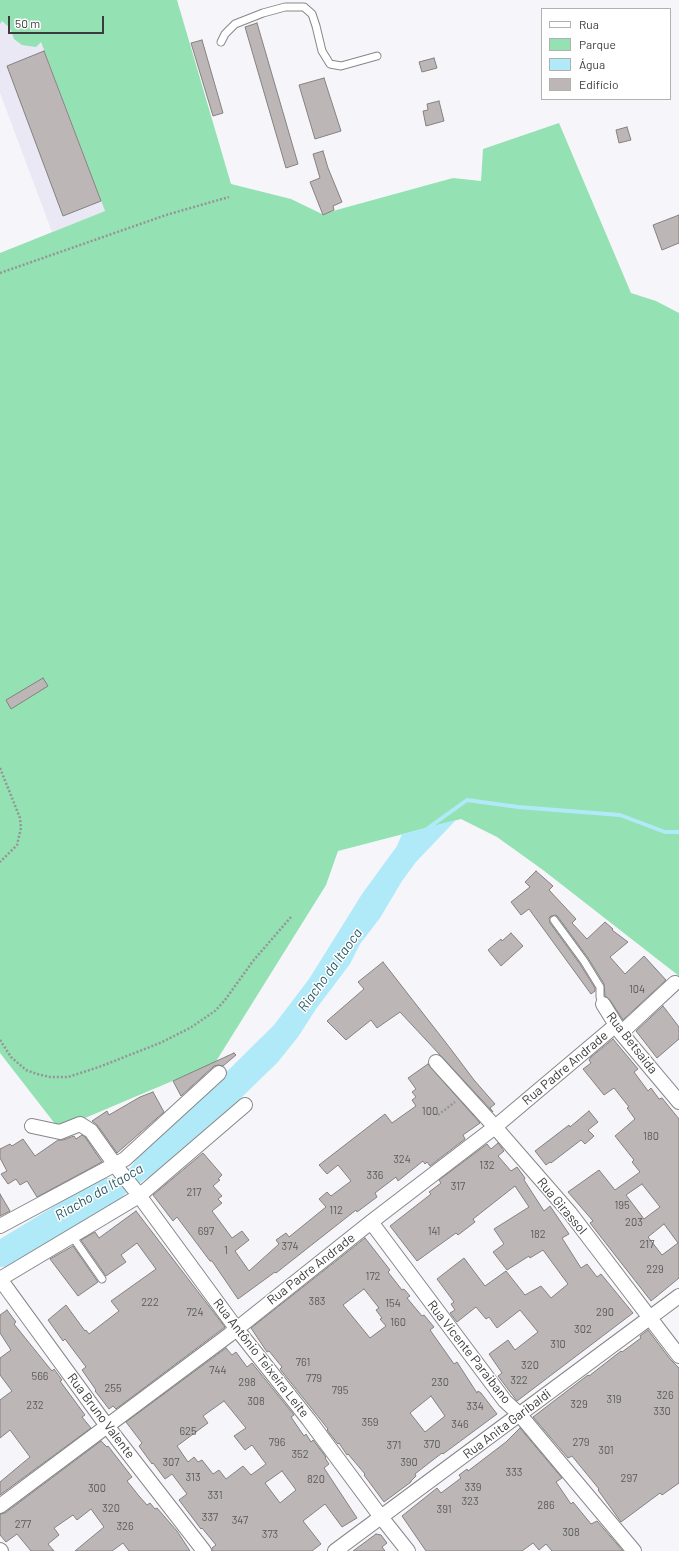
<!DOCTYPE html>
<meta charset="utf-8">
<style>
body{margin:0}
#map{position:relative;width:679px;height:1551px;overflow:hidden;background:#f6f6fa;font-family:Barlow,sans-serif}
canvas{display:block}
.legend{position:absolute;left:541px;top:8px;width:130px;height:92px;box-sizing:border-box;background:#fff;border:1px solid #b1b1b1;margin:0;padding:5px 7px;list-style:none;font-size:12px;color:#3b3b3d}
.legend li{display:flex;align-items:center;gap:8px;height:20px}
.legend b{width:20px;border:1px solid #b1b1b1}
.scale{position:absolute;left:8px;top:16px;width:96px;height:18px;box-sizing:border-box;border:2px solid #3b3b3d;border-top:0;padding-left:5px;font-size:12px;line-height:14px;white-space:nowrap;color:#3b3b3d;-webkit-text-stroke:3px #fff;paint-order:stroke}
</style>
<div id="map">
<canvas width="679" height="1551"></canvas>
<ul class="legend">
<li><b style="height:5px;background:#fff"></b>Rua</li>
<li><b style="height:11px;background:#94e1b3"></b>Parque</li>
<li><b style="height:11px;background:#b0eaf8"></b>Água</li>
<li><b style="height:11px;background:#bcb7b6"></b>Edifício</li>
</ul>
<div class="scale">50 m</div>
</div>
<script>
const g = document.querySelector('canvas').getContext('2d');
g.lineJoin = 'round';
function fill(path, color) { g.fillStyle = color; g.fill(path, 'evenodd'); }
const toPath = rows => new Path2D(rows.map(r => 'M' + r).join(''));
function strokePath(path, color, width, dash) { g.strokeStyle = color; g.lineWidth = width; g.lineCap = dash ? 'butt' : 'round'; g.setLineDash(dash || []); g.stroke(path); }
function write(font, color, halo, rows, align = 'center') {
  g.font = font + ' Barlow,sans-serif'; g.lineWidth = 3; g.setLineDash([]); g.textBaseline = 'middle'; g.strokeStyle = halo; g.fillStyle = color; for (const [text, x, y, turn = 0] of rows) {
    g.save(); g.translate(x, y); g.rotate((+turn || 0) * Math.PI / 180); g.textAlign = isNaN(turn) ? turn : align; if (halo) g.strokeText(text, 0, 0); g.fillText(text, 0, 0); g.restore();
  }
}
fill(toPath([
 [0,0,30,13,105,211,52,232,0,93]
]), '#e9e8f4');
fill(toPath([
 [0,0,177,0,231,184,291,199,322,214,453,178,481,181,483,149,559,123,631,293,656,301,679,313,679,976,543,870,497,837,461,819,338,851,326,885,215,1063,59,1129,0,1053,0,253,105,211,41,42,36,47,22,45,14,39,10,28,2,21,0,24]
]), '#94e1b3');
fill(toPath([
 [456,820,416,862,402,881,380,918,360,944,350,964,316,1009,298,1037,278,1062,173,1164,144,1180,124,1195,120,1205,12,1266,0,1267,0,1239,101,1178,112,1178,131,1167,141,1152,193,1105,274,1025,309,979,362,894,397,846,402,834]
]), '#b0eaf8');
strokePath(toPath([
 [424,831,467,800,518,807,620,815,665,832,679,832]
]), '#b0eaf8', 4);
const building = toPath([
 [257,23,298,164,286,168,245,27,257,23],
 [202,40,223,113,213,116,191,43,202,40],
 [44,51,101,201,63,216,7,66,44,51],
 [434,58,437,68,422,72,419,62,434,58],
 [324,78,341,131,315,139,299,85,324,78],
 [439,101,444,121,426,126,423,111,428,110,427,104,439,101],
 [627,127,631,140,619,143,616,130,627,127],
 [323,151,328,168,342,202,333,206,334,210,323,215,310,182,320,178,313,154,323,151],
 [679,215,679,243,662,250,653,225,679,215],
 [43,678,48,686,11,709,6,700,43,678],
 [536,871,553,886,549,890,576,919,572,923,587,939,605,922,613,929,612,930,628,942,610,957,625,974,644,956,666,980,623,1020,610,1000,605,996,604,984,588,958,558,917,556,915,551,916,549,918,550,923,580,964,595,988,595,991,591,994,529,909,521,915,511,902,530,887,525,882,536,871],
 [511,933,523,946,501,966,488,950,501,939,502,941,511,933],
 [383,962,450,1048,474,1080,495,1104,490,1108,493,1112,400,1012,377,1028,371,1020,346,1040,327,1021,364,989,358,982,383,962],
 [663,1006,679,1027,679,1039,657,1058,636,1031,663,1006],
 [613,1039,638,1069,634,1072,648,1091,651,1088,659,1099,662,1098,679,1119,679,1278,651,1301,590,1223,593,1221,568,1192,599,1170,615,1190,640,1172,632,1162,634,1160,615,1136,635,1119,627,1108,629,1107,614,1088,604,1095,583,1069,591,1063,589,1060,591,1057,613,1039],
 [642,1184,660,1207,644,1219,626,1195,642,1184],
 [664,1224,678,1243,662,1255,648,1237,664,1224],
 [234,1053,236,1055,223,1066,218,1065,214,1066,181,1096,173,1081,234,1053],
 [428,1064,480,1123,463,1135,465,1139,430,1166,427,1162,425,1164,423,1161,398,1181,396,1177,375,1193,377,1197,357,1212,356,1210,276,1273,275,1272,238,1299,212,1261,210,1261,177,1217,173,1221,153,1195,203,1153,222,1175,218,1179,220,1180,213,1186,222,1196,218,1199,222,1203,212,1211,232,1238,242,1231,249,1240,235,1251,249,1271,279,1244,276,1240,286,1233,289,1237,326,1207,319,1199,327,1192,331,1196,351,1181,338,1165,327,1174,319,1165,385,1114,392,1123,416,1106,412,1100,416,1097,412,1092,416,1089,408,1078,428,1064],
 [153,1092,164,1112,117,1153,98,1126,92,1121,107,1111,109,1115,140,1097,153,1092],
 [589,1111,598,1122,588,1130,594,1136,585,1144,581,1140,551,1163,550,1162,546,1165,535,1151,569,1125,570,1127,589,1111],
 [82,1135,85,1137,102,1162,37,1197,27,1181,20,1185,16,1179,8,1184,1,1174,7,1171,0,1158,0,1149,10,1144,12,1146,23,1139,35,1156,58,1140,63,1140,74,1136,76,1139,82,1135],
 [498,1143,504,1151,498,1156,511,1171,517,1167,525,1178,524,1180,544,1211,550,1206,569,1234,562,1238,581,1268,587,1264,597,1277,601,1274,633,1313,517,1401,498,1376,502,1373,489,1354,508,1340,515,1350,538,1332,520,1310,497,1328,489,1317,486,1319,476,1307,457,1322,450,1313,455,1310,451,1304,454,1302,437,1279,464,1258,485,1286,506,1271,525,1295,541,1286,551,1298,568,1284,543,1250,530,1258,529,1256,507,1270,493,1252,504,1244,494,1229,529,1207,515,1186,473,1219,475,1222,458,1235,456,1233,417,1261,390,1226,431,1194,429,1192,441,1183,439,1180,487,1144,491,1149,498,1143],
 [0,1194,10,1211,0,1216,0,1194],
 [136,1211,225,1327,116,1409,113,1406,109,1409,99,1396,95,1391,96,1390,82,1370,86,1367,65,1339,63,1341,48,1320,66,1305,85,1331,86,1330,89,1334,119,1311,111,1301,156,1269,137,1243,121,1255,126,1262,106,1276,81,1240,95,1232,99,1238,136,1211],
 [365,1238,390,1270,388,1272,402,1290,404,1289,410,1296,407,1298,422,1316,424,1315,434,1327,430,1330,454,1364,457,1362,477,1393,478,1391,481,1393,497,1414,443,1454,442,1453,429,1463,415,1474,416,1476,411,1481,411,1482,384,1502,364,1475,365,1474,348,1454,347,1455,339,1443,338,1444,327,1430,328,1429,280,1369,282,1367,269,1351,267,1352,251,1328,365,1238],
 [364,1289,379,1308,376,1310,382,1318,380,1319,386,1326,370,1338,343,1305,364,1289],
 [431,1396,445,1416,425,1432,410,1413,431,1396],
 [73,1246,98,1282,78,1296,50,1259,73,1246],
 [7,1310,16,1322,14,1324,47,1365,52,1371,54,1369,62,1380,60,1381,85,1415,82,1417,91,1428,0,1495,0,1482,30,1457,10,1430,0,1438,0,1400,12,1391,0,1375,0,1358,11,1350,0,1333,0,1315,7,1310],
 [648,1330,670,1359,679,1368,679,1483,662,1495,660,1493,621,1522,598,1490,599,1489,572,1456,568,1458,533,1417,588,1375,589,1376,621,1351,622,1352,641,1338,640,1336,648,1330],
 [226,1348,232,1355,236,1352,247,1367,252,1363,294,1415,291,1417,304,1436,306,1434,311,1442,313,1440,326,1457,325,1458,329,1464,324,1468,357,1518,342,1527,325,1504,303,1521,321,1544,312,1551,212,1551,212,1548,216,1545,202,1528,201,1529,179,1500,187,1494,172,1474,165,1479,153,1463,152,1464,139,1446,142,1443,126,1422,226,1348],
 [224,1401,246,1428,234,1436,245,1450,252,1445,266,1464,251,1475,243,1466,226,1479,219,1470,213,1474,202,1460,198,1462,194,1457,188,1462,177,1446,208,1423,203,1416,224,1401],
 [282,1471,296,1490,280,1503,265,1483,282,1471],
 [520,1428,562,1478,556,1482,571,1504,573,1502,591,1524,597,1521,623,1551,552,1551,546,1544,539,1550,533,1543,522,1551,426,1551,402,1516,437,1488,441,1493,461,1478,459,1475,467,1469,468,1471,506,1442,520,1428],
 [101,1441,107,1447,108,1446,132,1477,127,1481,139,1496,147,1505,150,1503,155,1509,157,1508,177,1531,190,1551,129,1551,123,1543,112,1551,75,1551,104,1527,91,1509,77,1520,73,1515,54,1528,59,1535,48,1544,54,1551,31,1551,17,1534,6,1542,0,1535,0,1514,5,1513,101,1441],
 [376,1534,381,1535,387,1543,382,1547,385,1551,353,1551,376,1534]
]);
fill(building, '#bcb7b6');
strokePath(building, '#868180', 1);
const lane = toPath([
 [221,42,225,34,235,24,263,13,285,7,304,7,312,14,316,26,322,51,330,64,341,66,377,56],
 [554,920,584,961,600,987,600,997,603,1004],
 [72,1236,102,1279]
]);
const street = toPath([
 [603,1004,621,1033,679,1102],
 [621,1033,675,983],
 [436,1062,495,1127,570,1213,679,1356],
 [32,1126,60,1132,80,1124,91,1131,118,1169,135,1190,236,1328,309,1420,381,1517,408,1551],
 [371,1222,505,1401,520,1415,634,1551],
 [0,1226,125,1159,219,1073],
 [0,1279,107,1426,204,1551],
 [0,1279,139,1196,245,1105],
 [0,1506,229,1335,371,1222,495,1127,616,1025],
 [0,1550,1,1551],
 [335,1551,679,1296]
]);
strokePath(lane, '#87878b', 9);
strokePath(street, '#87878b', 16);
strokePath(toPath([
 [0,273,166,215,229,197],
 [0,768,20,818,21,828,17,845,0,862],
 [0,1040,11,1057,26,1070,37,1074,50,1077,68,1077,99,1067,160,1043,190,1028,215,1011,225,1000,253,961,291,917],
 [438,1115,455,1102]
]), '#959598', 2.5, [2, 2]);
strokePath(lane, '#fff', 7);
strokePath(street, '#fff', 14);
write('11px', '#5b5a5b', null, [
 ["104",637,989],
 ["100",430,1111],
 ["180",651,1136],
 ["324",402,1159],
 ["132",487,1165],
 ["336",375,1175],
 ["317",458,1186],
 ["217",194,1192],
 ["195",622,1205],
 ["112",336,1210],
 ["203",634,1222],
 ["697",206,1231],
 ["141",434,1231],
 ["182",538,1234],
 ["217",647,1244],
 ["374",290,1246],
 ["1",226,1250],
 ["229",655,1269],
 ["172",373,1276],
 ["383",317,1301],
 ["222",150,1302],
 ["154",393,1303],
 ["724",195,1312],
 ["290",605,1312],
 ["160",398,1322],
 ["302",583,1329],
 ["310",558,1344],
 ["761",303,1362],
 ["320",530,1365],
 ["744",218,1370],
 ["566",40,1376],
 ["779",314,1378],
 ["322",519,1380],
 ["298",247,1382],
 ["230",440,1382],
 ["255",113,1388],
 ["795",340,1390],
 ["326",665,1395],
 ["319",614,1399],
 ["308",256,1401],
 ["329",579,1404],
 ["232",35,1405],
 ["334",475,1406],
 ["330",662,1411],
 ["359",370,1422],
 ["346",460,1424],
 ["625",188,1431],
 ["796",277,1442],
 ["279",581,1442],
 ["370",432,1444],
 ["371",394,1445],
 ["301",606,1450],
 ["352",300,1454],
 ["307",171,1462],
 ["390",409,1462],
 ["333",514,1472],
 ["313",193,1477],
 ["297",629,1478],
 ["820",316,1479],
 ["339",473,1487],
 ["300",97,1488],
 ["331",215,1495],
 ["323",470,1501],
 ["286",546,1505],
 ["320",111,1508],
 ["391",444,1509],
 ["337",210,1517],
 ["347",240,1520],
 ["277",23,1524],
 ["326",125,1526],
 ["308",571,1532],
 ["373",270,1534]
]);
write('13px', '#3b3b3d', '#fff', [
 ["Rua Betsaida",632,1043,52],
 ["Rua Padre Andrade",565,1068,-40],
 ["Rua Girassol",562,1206,50],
 ["Rua Padre Andrade",311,1269,-38],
 ["Rua Vicente Paraibano",469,1352,52],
 ["Rua Antônio Teixeira Leite",261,1358,52],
 ["Rua Bruno Valente",101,1416,53],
 ["Rua Anita Garibaldi",507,1424,-37]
]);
write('italic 14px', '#2d5b66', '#fff', [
 ["Riacho da Itaoca",330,970,-54],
 ["Riacho da Itaoca",99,1192,-30]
]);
</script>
